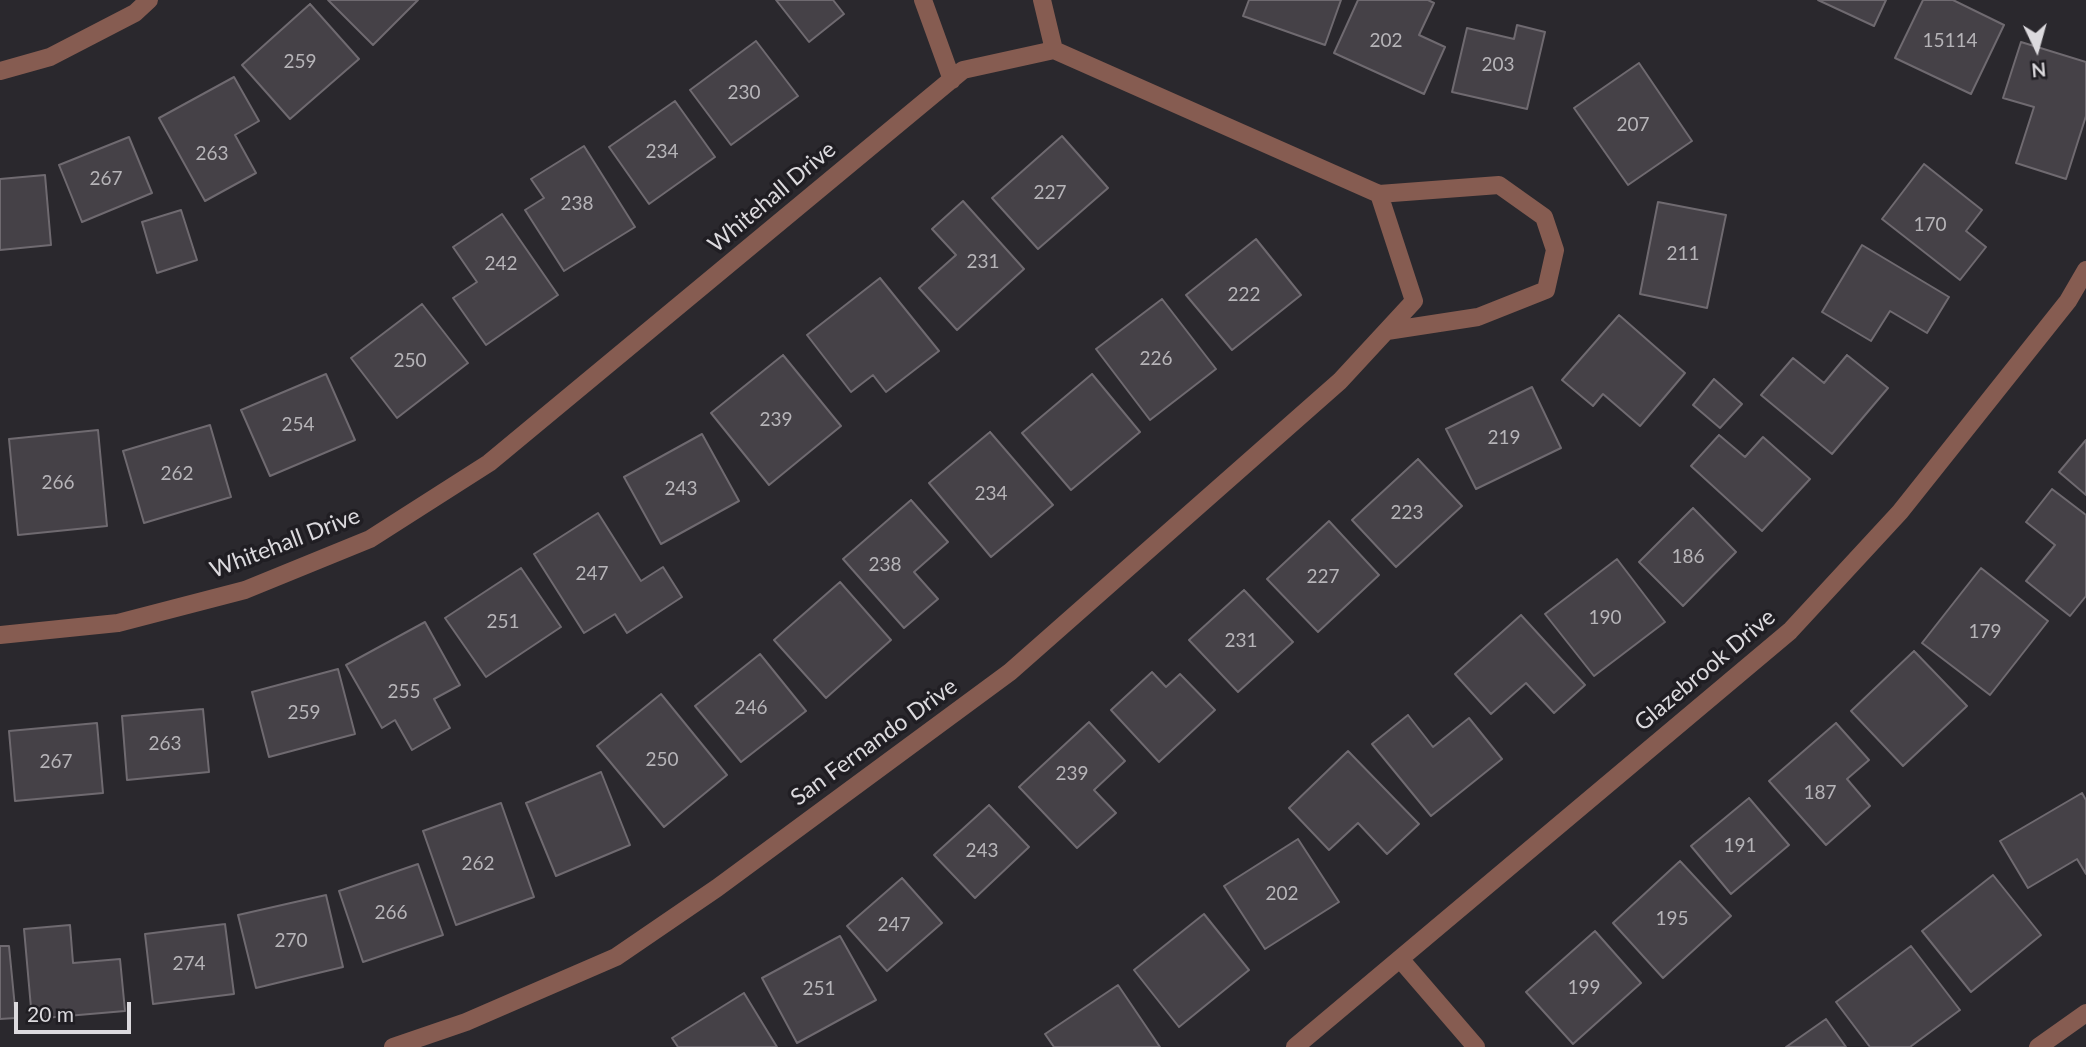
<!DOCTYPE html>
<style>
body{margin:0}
#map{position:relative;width:2086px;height:1047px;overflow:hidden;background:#2a282d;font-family:Lato,sans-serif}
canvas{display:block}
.north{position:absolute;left:2002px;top:14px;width:70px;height:70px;-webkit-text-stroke:5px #201e23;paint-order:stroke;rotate:175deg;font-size:19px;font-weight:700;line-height:28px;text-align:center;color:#dcdade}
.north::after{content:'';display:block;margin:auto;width:24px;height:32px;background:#dcdade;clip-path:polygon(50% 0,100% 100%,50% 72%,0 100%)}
.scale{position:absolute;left:14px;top:1002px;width:117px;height:32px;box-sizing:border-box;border:4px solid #dcdade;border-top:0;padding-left:9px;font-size:21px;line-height:24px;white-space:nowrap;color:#dcdade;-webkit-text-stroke:5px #201e23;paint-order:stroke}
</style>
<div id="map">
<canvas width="2086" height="1047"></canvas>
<div class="north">N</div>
<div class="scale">20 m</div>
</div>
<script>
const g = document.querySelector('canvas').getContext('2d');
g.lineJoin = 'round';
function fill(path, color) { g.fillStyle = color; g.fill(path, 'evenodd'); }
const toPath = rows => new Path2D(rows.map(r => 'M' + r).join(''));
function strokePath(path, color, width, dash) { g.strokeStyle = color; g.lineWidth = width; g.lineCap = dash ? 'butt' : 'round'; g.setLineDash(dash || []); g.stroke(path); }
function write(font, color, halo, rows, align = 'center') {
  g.font = font + ' Lato,sans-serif'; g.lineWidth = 7; g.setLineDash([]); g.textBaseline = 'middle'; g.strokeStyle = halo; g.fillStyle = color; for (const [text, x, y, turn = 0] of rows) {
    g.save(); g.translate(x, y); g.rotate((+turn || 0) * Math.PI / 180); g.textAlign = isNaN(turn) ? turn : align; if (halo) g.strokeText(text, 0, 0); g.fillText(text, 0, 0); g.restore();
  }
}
const building = toPath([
 [328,0,418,0,373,45,328,0],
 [776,0,833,0,844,14,809,42,776,0],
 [1249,0,1341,0,1325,45,1243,16,1249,0],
 [1358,0,1428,0,1434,3,1419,35,1445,47,1424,94,1334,53,1358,0],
 [1818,0,1886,0,1874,26,1818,0],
 [1923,0,1953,0,2004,25,1971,94,1895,58,1923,0],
 [310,4,359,59,290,119,242,65,310,4],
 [1517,25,1545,32,1527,109,1452,92,1467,28,1514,39,1517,25],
 [756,41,798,96,731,145,690,90,756,41],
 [2021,42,2086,62,2086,116,2066,179,2016,163,2034,107,2003,98,2021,42],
 [1639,63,1692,141,1628,185,1574,108,1639,63],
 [234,77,259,121,235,135,256,173,205,201,159,118,234,77],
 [675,101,715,157,649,204,609,147,675,101],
 [1062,136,1108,188,1038,249,992,198,1062,136],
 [129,137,152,193,82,222,59,165,129,137],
 [584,146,635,227,564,271,525,210,544,198,531,179,584,146],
 [1924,164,1982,210,1966,231,1986,247,1960,280,1882,219,1924,164],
 [45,175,51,245,0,250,0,179,45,175],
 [963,201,1024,269,957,330,919,288,956,255,932,229,963,201],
 [1658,202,1726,215,1707,308,1640,294,1658,202],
 [181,210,197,260,157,273,142,222,181,210],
 [502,214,558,295,486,345,453,298,477,282,453,247,502,214],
 [1256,239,1301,295,1232,350,1186,295,1256,239],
 [1862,245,1949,297,1927,333,1890,311,1871,341,1822,312,1862,245],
 [880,278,939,351,886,392,873,375,851,392,807,335,880,278],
 [1162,299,1216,369,1150,420,1096,349,1162,299],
 [422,304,468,363,397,418,351,358,422,304],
 [1619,315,1685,373,1640,426,1603,394,1593,406,1562,380,1619,315],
 [783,355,841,426,769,485,711,413,783,355],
 [1847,355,1888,388,1832,454,1761,395,1793,358,1824,383,1847,355],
 [326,374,355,440,270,476,241,410,326,374],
 [1092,374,1140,432,1071,490,1022,433,1092,374],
 [1714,379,1742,404,1720,428,1693,405,1714,379],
 [1532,387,1561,448,1476,489,1446,429,1532,387],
 [210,425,231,497,144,523,123,451,210,425],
 [98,430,107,526,18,535,9,439,98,430],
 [990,432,1053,505,991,557,929,483,990,432],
 [702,434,739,501,661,544,624,477,702,434],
 [1719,435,1745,457,1763,437,1810,479,1762,531,1691,466,1719,435],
 [2086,440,2086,495,2059,472,2086,440],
 [1418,459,1462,506,1396,567,1352,520,1418,459],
 [2052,489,2086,515,2086,596,2070,616,2026,581,2055,545,2026,522,2052,489],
 [911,500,948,542,914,572,938,599,904,628,843,559,911,500],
 [1693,508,1736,552,1683,606,1639,562,1693,508],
 [598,513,641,581,663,567,682,597,627,633,615,614,584,633,534,554,598,513],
 [1329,521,1379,575,1318,632,1267,579,1329,521],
 [1617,559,1665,622,1594,676,1545,614,1617,559],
 [521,568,561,627,486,677,445,618,521,568],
 [1981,568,2048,621,1990,695,1922,643,1981,568],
 [840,582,891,640,826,698,774,640,840,582],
 [1244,590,1293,642,1238,692,1189,640,1244,590],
 [1521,615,1585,685,1554,713,1526,683,1491,714,1455,674,1521,615],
 [425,622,460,685,434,699,450,728,412,750,395,720,382,728,346,665,425,622],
 [1914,651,1967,706,1903,766,1851,711,1914,651],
 [760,654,806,711,741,762,695,706,760,654],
 [338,669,355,734,269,757,252,692,338,669],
 [1152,672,1166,687,1180,674,1215,710,1159,762,1111,710,1152,672],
 [661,694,727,775,664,827,597,746,661,694],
 [203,709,209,772,127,780,122,716,203,709],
 [1408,715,1433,747,1469,718,1502,759,1431,816,1372,744,1408,715],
 [1089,722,1125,761,1094,790,1116,813,1077,848,1019,787,1089,722],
 [97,723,103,793,15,801,9,731,97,723],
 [1836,723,1869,760,1847,779,1870,806,1826,845,1769,781,1836,723],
 [1348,751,1419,824,1387,854,1358,823,1329,850,1289,808,1348,751],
 [601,772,630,845,556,876,526,803,601,772],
 [2082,793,2086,800,2086,874,2077,859,2028,888,2000,841,2082,793],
 [1749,798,1789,845,1731,894,1691,846,1749,798],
 [501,803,534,897,456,925,423,831,501,803],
 [989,805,1029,847,975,898,934,855,989,805],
 [1298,839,1339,902,1265,949,1224,886,1298,839],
 [1680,861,1731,916,1663,978,1613,923,1680,861],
 [418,864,443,935,363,962,339,891,418,864],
 [1993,875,2041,935,1971,992,1922,931,1993,875],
 [902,878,942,923,887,971,847,926,902,878],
 [326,895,343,967,256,988,238,915,326,895],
 [1204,914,1249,970,1179,1027,1134,970,1204,914],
 [225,924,234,994,153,1004,145,934,225,924],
 [70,925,73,963,120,959,125,1011,32,1019,24,929,70,925],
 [1595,931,1641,983,1573,1044,1526,992,1595,931],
 [840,936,876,1000,797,1043,762,978,840,936],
 [0,946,9,946,16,1018,0,1019,0,946],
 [1911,946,1960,1010,1910,1047,1870,1047,1836,1002,1911,946],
 [1118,985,1160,1047,1054,1047,1045,1034,1118,985],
 [744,993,777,1047,678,1047,672,1038,744,993],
 [1826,1019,1846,1047,1786,1047,1826,1019]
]);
fill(building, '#454147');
strokePath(building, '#6f6a70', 2);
strokePath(toPath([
 [923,0,952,80],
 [1042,0,1054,50],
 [0,71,50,57,135,13,149,0],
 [1379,194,1499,185,1544,217,1555,250,1546,290,1478,317,1387,331],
 [0,635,118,623,245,590,370,539,489,463,963,70,1054,50,1379,194,1414,301,1340,381,1010,672,717,888,616,957,466,1022,393,1047],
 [1401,960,1476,1047],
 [1295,1047,1790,631,1900,512,2068,301,2086,270],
 [2038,1047,2086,1013]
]), '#865c51', 18);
write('19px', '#b6b4b8', null, [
 ["202",1386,41],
 ["15114",1950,41],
 ["259",300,62],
 ["203",1498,65],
 ["230",744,93],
 ["207",1633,125],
 ["234",662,152],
 ["263",212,154],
 ["267",106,179],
 ["227",1050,193],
 ["238",577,204],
 ["170",1930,225],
 ["211",1683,254],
 ["231",983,262],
 ["242",501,264],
 ["222",1244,295],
 ["226",1156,359],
 ["250",410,361],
 ["239",776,420],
 ["254",298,425],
 ["219",1504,438],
 ["262",177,474],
 ["266",58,483],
 ["243",681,489],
 ["234",991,494],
 ["223",1407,513],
 ["186",1688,557],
 ["238",885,565],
 ["247",592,574],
 ["227",1323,577],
 ["190",1605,618],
 ["251",503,622],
 ["179",1985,632],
 ["231",1241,641],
 ["255",404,692],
 ["246",751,708],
 ["259",304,713],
 ["263",165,744],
 ["250",662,760],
 ["267",56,762],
 ["239",1072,774],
 ["187",1820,793],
 ["191",1740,846],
 ["243",982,851],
 ["262",478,864],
 ["202",1282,894],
 ["266",391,913],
 ["195",1672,919],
 ["247",894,925],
 ["270",291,941],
 ["274",189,964],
 ["199",1584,988],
 ["251",819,989]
]);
write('23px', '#dcdade', '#201e23', [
 ["Whitehall Drive",772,197,-40],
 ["Whitehall Drive",285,543,-21],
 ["Glazebrook Drive",1705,670,-40],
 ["San Fernando Drive",874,742,-36]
]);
</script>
